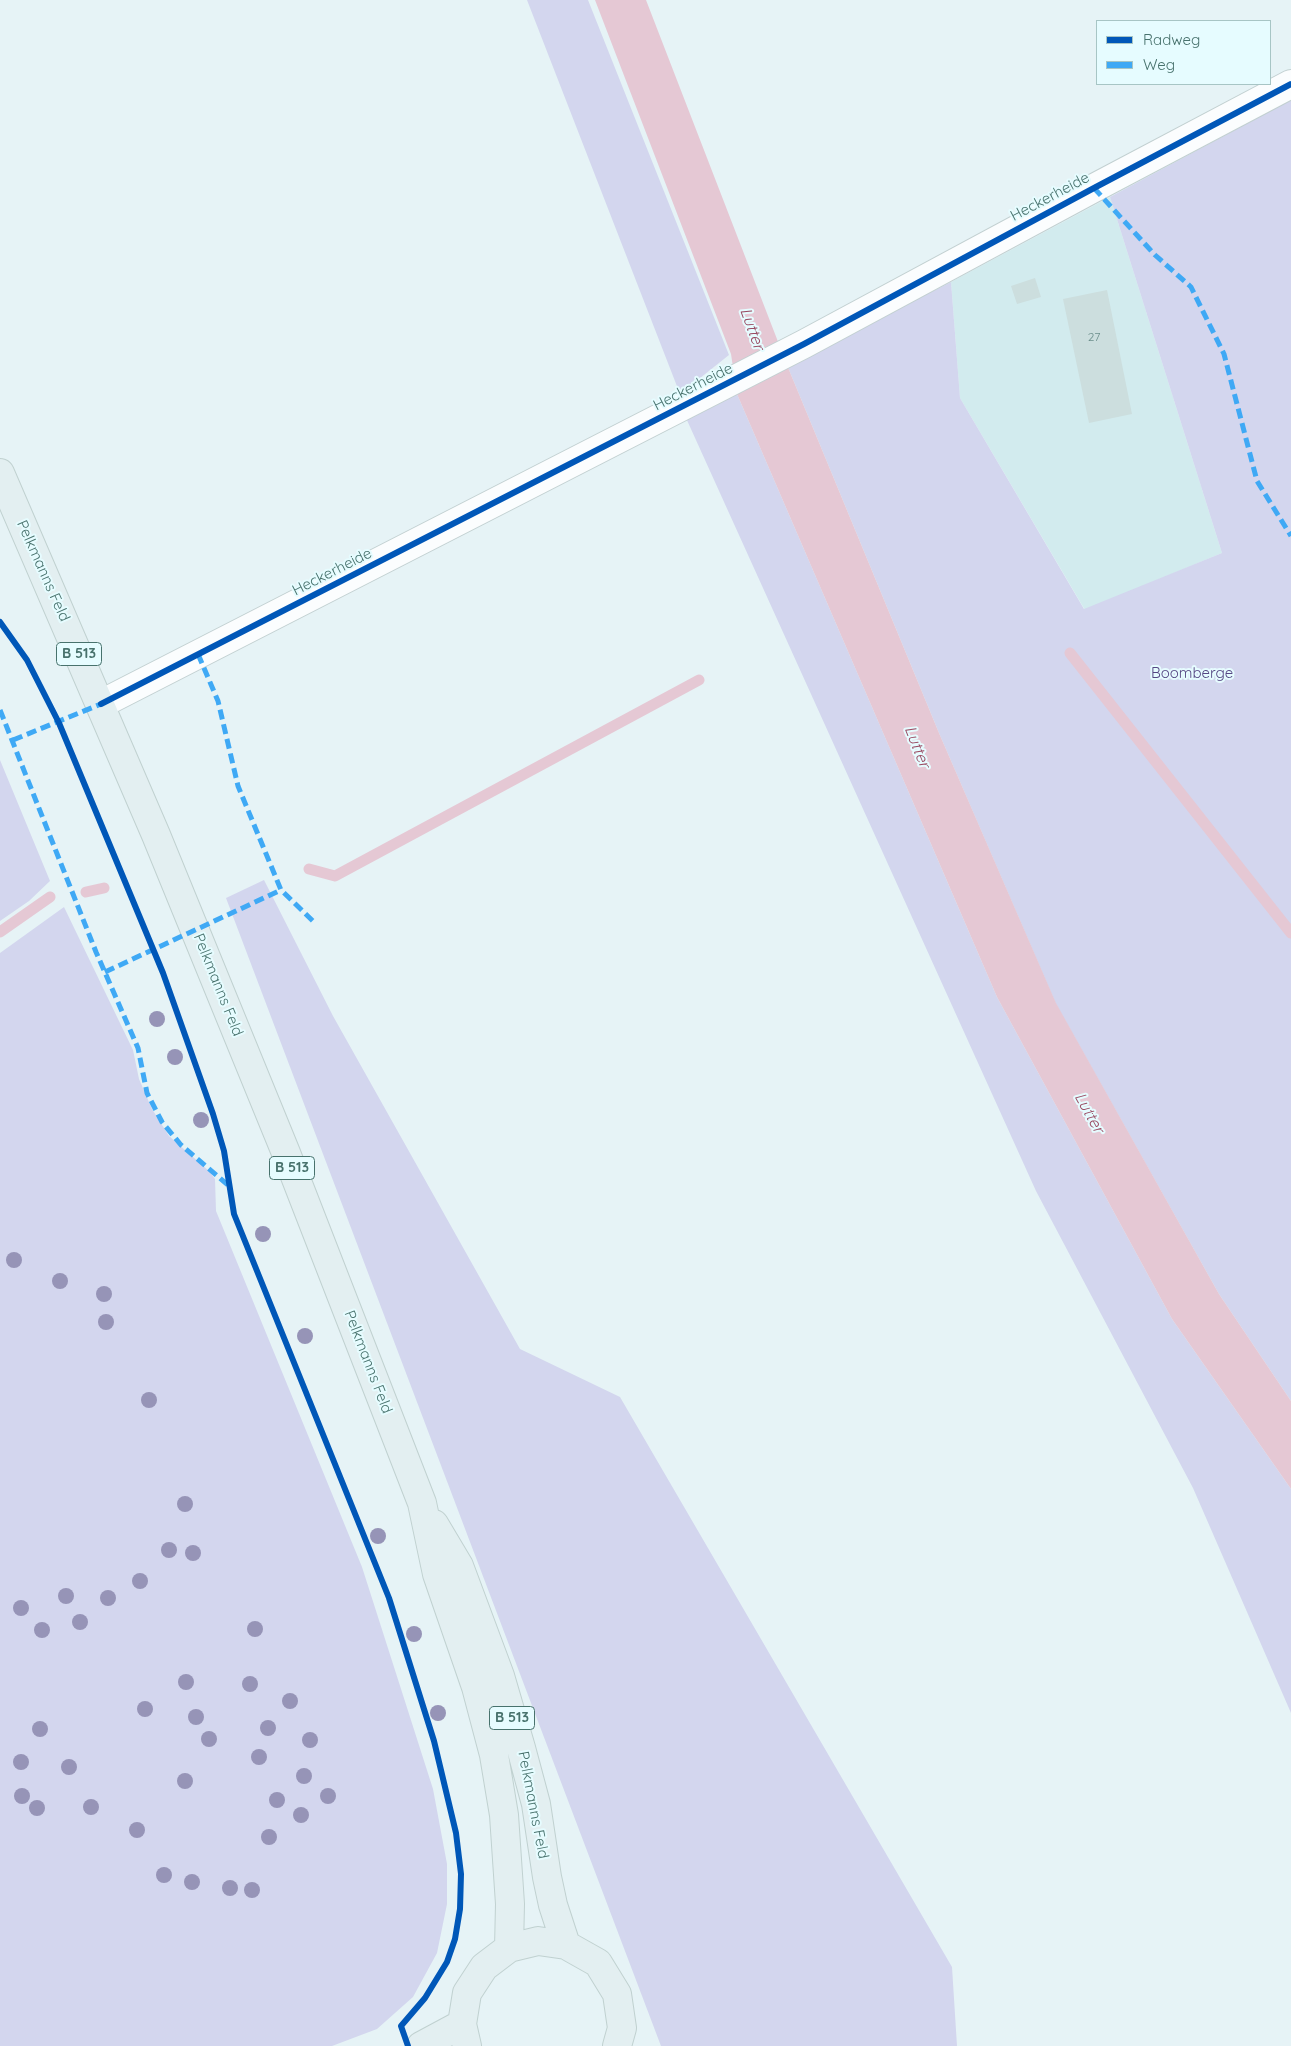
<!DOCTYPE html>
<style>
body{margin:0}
#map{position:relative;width:1291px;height:2046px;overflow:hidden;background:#e6f3f6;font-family:Quicksand,sans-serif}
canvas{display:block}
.legend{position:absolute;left:1096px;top:20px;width:175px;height:65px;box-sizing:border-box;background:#e6fcff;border:1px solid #a7c5c5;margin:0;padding:6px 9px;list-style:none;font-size:15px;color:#48726d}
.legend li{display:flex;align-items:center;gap:10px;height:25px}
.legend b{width:25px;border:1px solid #a7c5c5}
</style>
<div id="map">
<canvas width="1291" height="2046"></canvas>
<ul class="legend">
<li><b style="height:6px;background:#0057b8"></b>Radweg</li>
<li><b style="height:6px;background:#3fa9f5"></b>Weg</li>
</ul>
</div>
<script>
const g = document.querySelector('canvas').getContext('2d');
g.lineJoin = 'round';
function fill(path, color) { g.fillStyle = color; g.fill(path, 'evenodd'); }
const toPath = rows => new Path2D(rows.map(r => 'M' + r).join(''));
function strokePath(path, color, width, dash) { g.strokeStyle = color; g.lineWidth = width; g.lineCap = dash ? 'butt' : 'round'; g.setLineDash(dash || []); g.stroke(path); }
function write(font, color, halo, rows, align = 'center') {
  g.font = font + ' Quicksand,sans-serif'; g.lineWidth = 4; g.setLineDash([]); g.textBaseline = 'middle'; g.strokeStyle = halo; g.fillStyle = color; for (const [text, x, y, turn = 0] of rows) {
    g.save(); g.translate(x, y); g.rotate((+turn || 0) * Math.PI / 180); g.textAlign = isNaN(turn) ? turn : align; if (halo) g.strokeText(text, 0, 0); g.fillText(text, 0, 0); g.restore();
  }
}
fill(toPath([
 [1110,197,1222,553,1085,610,960,398,951,282]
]), '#d2ebee');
fill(toPath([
 [527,0,588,0,729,355,680,394],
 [1291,100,1291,1401,1219,1294,1056,1004,939,733,787,365,951,282,960,398,1084,609,1222,553,1110,197],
 [737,394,997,997,1172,1319,1291,1489,1291,1713,1193,1488,1036,1191,686,418],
 [0,760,50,881,29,901,0,921],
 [264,880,333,1016,520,1349,620,1397,952,1967,957,2046,661,2046,226,898],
 [64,907,133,1050,139,1079,152,1109,169,1136,209,1171,215,1179,216,1211,362,1567,433,1789,447,1864,447,1904,437,1953,413,1997,377,2029,332,2046,0,2046,0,953]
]), '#d3d6ee');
fill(toPath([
 [595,0,646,0,787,365,939,733,1056,1003,1219,1294,1291,1401,1291,1489,1172,1319,997,997,737,394,731,354]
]), '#e5c8d4');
strokePath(toPath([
 [1070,653,1291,933],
 [309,869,335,876,699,680],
 [86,892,104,888],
 [0,932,50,897]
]), '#e5c8d4', 11);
fill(toPath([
 [1035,278,1041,297,1017,304,1011,286],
 [1107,290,1132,414,1089,423,1063,299]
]), '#ccdede');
const minor = toPath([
 [101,704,804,344,1094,188,1291,84]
]);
const major = toPath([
 [0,473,156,835,286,1153,422,1503,437,1574,476,1687,494,1755,504,1815,510,1904,509,1948],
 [434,1524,459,1566,500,1676,521,1748,536,1804,547,1877,553,1905,566,1945],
 [421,2046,462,2024],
 [467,2046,462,2024,467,1993,484,1967,509,1948,538,1941,566,1945,598,1963,617,1994,622,2028,617,2046]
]);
strokePath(minor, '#c2d0d1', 30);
strokePath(major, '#c0d1d0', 30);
strokePath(minor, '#fbfdfe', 28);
strokePath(major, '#e3eff1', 28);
strokePath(toPath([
 [1094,188,1155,255,1191,287,1224,354,1257,481,1291,536],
 [198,654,218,701,238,786,281,890,315,923],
 [0,710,96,952,138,1048,147,1093,162,1122,181,1145,229,1186],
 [13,740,101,704],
 [105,972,281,890]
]), '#3fa9f5', 5, [10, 5]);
strokePath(toPath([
 [0,622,27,660,59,723,163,973,213,1114,224,1151,234,1214,389,1598,434,1741,456,1833,461,1874,460,1909,455,1939,447,1962,425,1998,401,2026,408,2046],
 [101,704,804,344,1094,188,1291,84]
]), '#0057b8', 6);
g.fillStyle = '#9694b7';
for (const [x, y] of [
 [157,1019],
 [175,1057],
 [201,1120],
 [263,1234],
 [14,1260],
 [60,1281],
 [104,1294],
 [106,1322],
 [305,1336],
 [149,1400],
 [185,1504],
 [378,1536],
 [169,1550],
 [193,1553],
 [140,1581],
 [66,1596],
 [108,1598],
 [21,1608],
 [80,1622],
 [255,1629],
 [42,1630],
 [414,1634],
 [186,1682],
 [250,1684],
 [290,1701],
 [145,1709],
 [438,1713],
 [196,1717],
 [268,1728],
 [40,1729],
 [209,1739],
 [310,1740],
 [259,1757],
 [21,1762],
 [69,1767],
 [304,1776],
 [185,1781],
 [22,1796],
 [328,1796],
 [277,1800],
 [91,1807],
 [37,1808],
 [301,1815],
 [137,1830],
 [269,1837],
 [164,1875],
 [192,1882],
 [230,1888],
 [252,1890]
]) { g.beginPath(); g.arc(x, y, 8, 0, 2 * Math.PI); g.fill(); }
write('12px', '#6c8f8c', null, [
 ["27",1094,337]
]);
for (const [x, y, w] of [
 [79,654,45],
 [292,1168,45],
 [512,1718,45]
]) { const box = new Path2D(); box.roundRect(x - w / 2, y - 11.5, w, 23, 4); g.fillStyle = '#e6fcff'; g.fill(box); strokePath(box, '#48726d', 1); }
write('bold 14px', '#48726d', null, [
 ["B 513",79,654],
 ["B 513",292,1168],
 ["B 513",512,1718]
]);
write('15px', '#48726d', '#e6fcff', [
 ["Heckerheide",1050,197,-28],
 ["Heckerheide",693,387,-27],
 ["Pelkmanns Feld",43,571,66],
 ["Heckerheide",332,572,-27],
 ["Pelkmanns Feld",218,985,68],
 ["Pelkmanns Feld",368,1362,69],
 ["Pelkmanns Feld",533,1805,79]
]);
write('15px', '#544683', '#e6fcff', [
 ["Boomberge",1192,673]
]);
write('italic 16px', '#9a4b63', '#e6fcff', [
 ["Lutter",752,329,70],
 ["Lutter",917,747,68],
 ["Lutter",1089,1113,61]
]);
</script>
